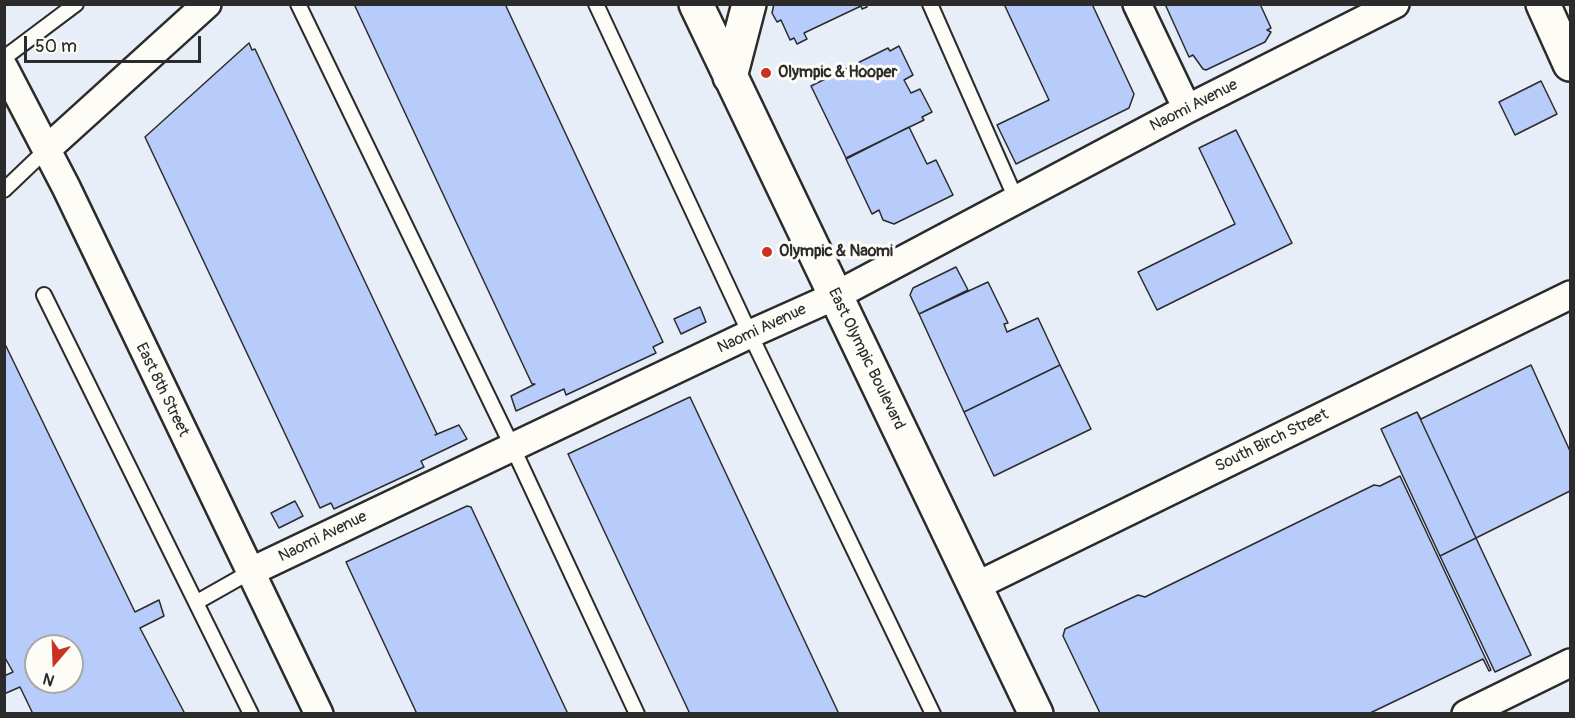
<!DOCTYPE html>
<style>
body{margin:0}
#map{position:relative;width:1575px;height:718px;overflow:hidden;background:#e8eef8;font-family:Pangolin,sans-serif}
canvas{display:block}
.frame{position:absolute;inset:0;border:6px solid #2b2b2b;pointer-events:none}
.north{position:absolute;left:24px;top:634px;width:60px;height:60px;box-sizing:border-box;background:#fdfcf7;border:2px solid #a9a8a5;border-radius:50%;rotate:199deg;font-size:16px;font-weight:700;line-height:24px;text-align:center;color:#2b2b2b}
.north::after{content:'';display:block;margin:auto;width:21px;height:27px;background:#c8321e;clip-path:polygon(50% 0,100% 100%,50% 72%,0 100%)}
.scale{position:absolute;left:24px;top:36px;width:177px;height:27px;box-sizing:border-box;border:3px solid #2b2b2b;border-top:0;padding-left:8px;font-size:18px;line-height:21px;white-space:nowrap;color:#2b2b2b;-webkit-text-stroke:4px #fdfcf7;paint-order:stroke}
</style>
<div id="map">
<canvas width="1575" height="718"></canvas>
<div class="frame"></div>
<div class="north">N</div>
<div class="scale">50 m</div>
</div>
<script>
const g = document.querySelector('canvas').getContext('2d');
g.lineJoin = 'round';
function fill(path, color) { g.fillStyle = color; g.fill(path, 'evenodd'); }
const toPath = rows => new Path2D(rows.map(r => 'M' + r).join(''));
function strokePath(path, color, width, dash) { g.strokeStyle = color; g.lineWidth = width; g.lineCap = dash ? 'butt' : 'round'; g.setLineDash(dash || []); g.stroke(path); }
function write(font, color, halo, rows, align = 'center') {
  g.font = font + ' Pangolin,sans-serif'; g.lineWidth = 6; g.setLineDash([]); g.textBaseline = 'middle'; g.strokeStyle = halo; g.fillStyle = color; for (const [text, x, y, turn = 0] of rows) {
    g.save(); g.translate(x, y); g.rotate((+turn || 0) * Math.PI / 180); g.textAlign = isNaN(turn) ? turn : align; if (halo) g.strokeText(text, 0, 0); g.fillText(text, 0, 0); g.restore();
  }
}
const building = toPath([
 [354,4,505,4,663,342,653,347,656,353,566,395,564,389,516,411,511,396,535,384,532,384,354,4],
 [774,4,866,4,867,7,862,9,861,6,804,33,807,39,797,44,794,38,790,40,781,20,777,22,772,13,774,4],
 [1004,4,1092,4,1134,94,1129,108,1016,164,997,125,1049,100,1004,4],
 [1165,4,1260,4,1271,28,1267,30,1271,32,1265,42,1206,70,1203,69,1193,55,1189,57,1165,4],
 [249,43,252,50,255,49,437,434,435,435,459,425,467,439,421,461,424,467,334,509,331,503,320,508,145,137,249,43],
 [899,46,913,75,904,80,911,93,920,89,932,112,922,117,924,120,846,158,811,86,888,48,890,51,899,46],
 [1541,81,1557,114,1515,135,1499,102,1541,81],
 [909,127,927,164,936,160,953,195,894,224,883,220,879,210,872,214,846,159,909,127],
 [1236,130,1292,243,1157,310,1138,272,1235,224,1199,148,1236,130],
 [956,267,968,290,919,314,910,295,913,288,956,267],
 [988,282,1008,323,1004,324,1007,332,1038,318,1060,365,964,412,919,314,988,282],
 [700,307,706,322,681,334,674,319,700,307],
 [4,342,135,612,159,600,164,616,140,628,185,714,33,714,20,687,4,694,4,676,13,672,4,656,4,342],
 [36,646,72,646,72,682,36,682,36,646],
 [1060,365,1091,429,994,476,964,412,1060,365],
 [1531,365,1570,451,1570,491,1476,538,1417,412,1421,419,1531,365],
 [690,397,839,714,690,714,568,454,690,397],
 [1417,412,1476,538,1440,556,1381,429,1417,412],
 [1400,476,1491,670,1489,671,1483,659,1368,714,1100,713,1063,636,1065,629,1138,595,1145,597,1374,485,1380,486,1400,476],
 [295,501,303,516,279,528,271,513,295,501],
 [467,506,471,507,568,714,417,714,346,562,467,506],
 [1476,538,1531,655,1495,672,1440,556,1476,538]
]);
fill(building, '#b8ccfb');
strokePath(building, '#2b2b2b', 1.5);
const lane = toPath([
 [298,4,512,446,637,714],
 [596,4,750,334,933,714],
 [930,4,1016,199],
 [4,58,76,4],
 [4,190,47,149],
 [44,295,251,714],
 [197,602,250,572]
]);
const street = toPath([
 [1137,4,1187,109],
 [4,68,66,187,319,714],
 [47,149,207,4],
 [250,572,750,334,835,296,1187,109,1395,4],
 [974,587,1570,295],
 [1466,714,1570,663]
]);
const secondary = toPath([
 [696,4,1036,714],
 [1543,4,1570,64],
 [730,77,749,4]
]);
strokePath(lane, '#2b2b2b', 18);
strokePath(street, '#2b2b2b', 32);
strokePath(secondary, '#2b2b2b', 38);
strokePath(lane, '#fdfcf7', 14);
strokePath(street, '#fdfcf7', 27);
strokePath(secondary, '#fdfcf7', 33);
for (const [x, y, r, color] of [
 [766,73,6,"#c8321e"],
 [767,252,6,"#c8321e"]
]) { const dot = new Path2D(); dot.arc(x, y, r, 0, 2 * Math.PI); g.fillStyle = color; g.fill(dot); strokePath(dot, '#fdfcf7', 2); }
write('bold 16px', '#2b2b2b', '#fdfcf7', [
 ["Olympic & Hooper",778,73],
 ["Olympic & Naomi",779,252]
], 'left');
write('16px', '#2b2b2b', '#fdfcf7', [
 ["Naomi Avenue",1194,106,-27],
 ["Naomi Avenue",762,329,-25],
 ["East Olympic Boulevard",866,359,64],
 ["East 8th Street",162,390,64],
 ["South Birch Street",1272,441,-26],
 ["Naomi Avenue",323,537,-26]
]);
</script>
